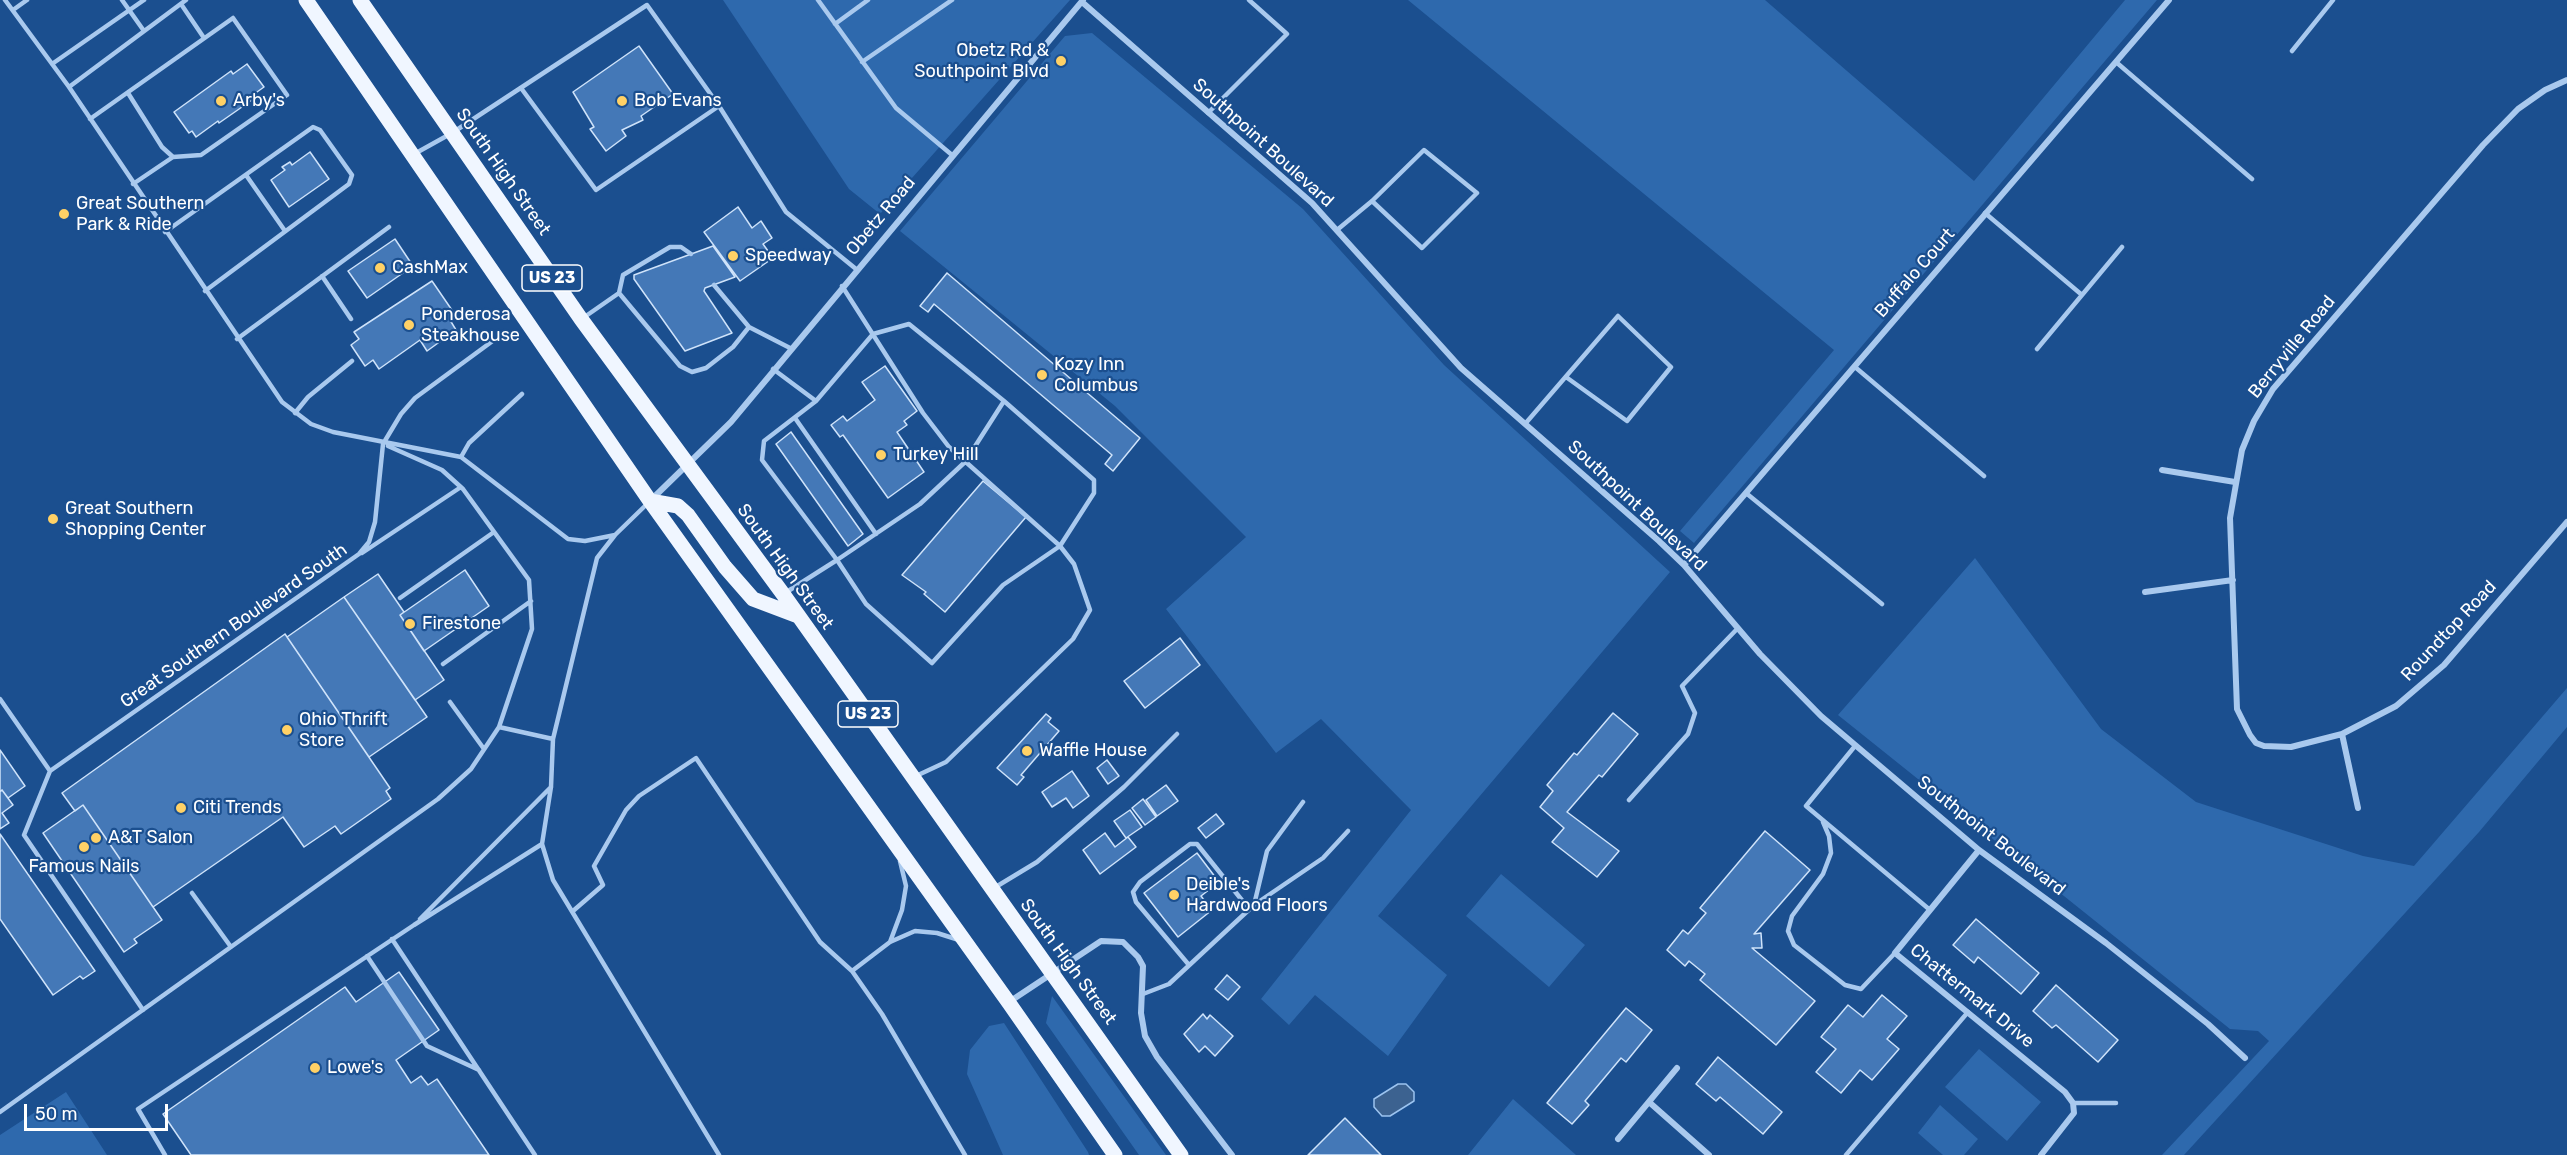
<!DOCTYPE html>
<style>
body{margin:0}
#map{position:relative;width:2567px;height:1155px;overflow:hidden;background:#1b4f8f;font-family:Rubik,sans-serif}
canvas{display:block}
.scale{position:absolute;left:24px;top:1104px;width:144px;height:27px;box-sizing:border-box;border:3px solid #fff;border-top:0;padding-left:8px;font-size:18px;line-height:21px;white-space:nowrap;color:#fff;-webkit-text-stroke:4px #1b4f8f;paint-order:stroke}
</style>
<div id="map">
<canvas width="2567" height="1155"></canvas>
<div class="scale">50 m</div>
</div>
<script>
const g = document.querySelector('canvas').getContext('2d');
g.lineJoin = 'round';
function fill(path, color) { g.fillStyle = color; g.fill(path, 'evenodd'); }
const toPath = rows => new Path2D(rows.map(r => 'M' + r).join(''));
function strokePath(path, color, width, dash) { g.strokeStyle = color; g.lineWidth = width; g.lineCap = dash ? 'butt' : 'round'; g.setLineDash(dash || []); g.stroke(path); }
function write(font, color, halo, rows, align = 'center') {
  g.font = font + ' Rubik,sans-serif'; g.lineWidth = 4.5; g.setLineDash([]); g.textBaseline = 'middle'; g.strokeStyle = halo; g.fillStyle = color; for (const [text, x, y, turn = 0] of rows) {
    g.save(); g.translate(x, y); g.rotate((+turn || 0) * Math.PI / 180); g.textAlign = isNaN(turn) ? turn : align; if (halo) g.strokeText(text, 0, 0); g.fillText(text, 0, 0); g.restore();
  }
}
fill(toPath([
 [723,0,1070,0,880,214,849,189],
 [1408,0,1765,0,1974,181,2125,0,2157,0,1694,543,1680,531,1834,350],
 [1092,33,1303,209,1444,365,1670,572,1378,916,1447,975,1388,1056,1315,995,1289,1025,1261,999,1411,810,1321,719,1276,753,1166,609,1246,537,1115,406,900,231,1065,36],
 [1975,558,2101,729,2196,802,2363,856,2414,866,2567,688,2567,727,2479,832,2184,1155,2162,1155,2269,1041,2258,1031,2230,1029,1838,715],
 [1501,874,1585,945,1549,987,1466,916],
 [1052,996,1166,1155,1139,1155,1046,1023],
 [1004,1023,1088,1152,1089,1155,1003,1155,967,1074,970,1050,989,1026],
 [1979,1049,2041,1102,2007,1141,1945,1087],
 [66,1092,107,1155,0,1155,0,1135],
 [1513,1099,1576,1155,1468,1155],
 [1940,1105,1978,1139,1964,1155,1943,1155,1918,1133]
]), '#2e69ad');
const water = toPath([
 [1398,1084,1406,1084,1414,1092,1414,1101,1390,1116,1382,1116,1374,1107,1374,1099,1398,1084]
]);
fill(water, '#3c6290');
strokePath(water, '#9cc4f0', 1.5);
const building = toPath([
 [639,46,673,94,641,116,643,120,622,130,626,136,606,151,590,129,594,127,573,92,639,46],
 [247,64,264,87,250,97,252,100,219,123,218,121,196,137,192,131,189,133,174,112,231,71,233,74,247,64],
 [310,152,329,179,289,207,271,180,285,170,282,167,290,162,292,165,310,152],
 [738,207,752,228,761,221,772,238,763,244,773,258,740,281,704,232,738,207],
 [395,239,413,266,367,298,348,271,395,239],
 [713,246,735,277,705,288,704,291,732,333,685,351,634,279,634,275,713,246],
 [947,273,1140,438,1113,471,1105,464,1112,455,934,304,928,312,920,306,947,273],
 [432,281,456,316,450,320,456,330,427,351,420,340,379,369,373,360,365,366,351,345,359,339,354,332,432,281],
 [885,366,917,411,904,421,907,425,897,432,924,472,888,498,843,435,840,437,831,425,843,416,847,421,875,400,862,382,885,366],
 [791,432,863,534,848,546,776,444,791,432],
 [983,481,1026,517,945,612,924,594,926,592,902,575,983,481],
 [465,570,489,606,424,651,400,615,465,570],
 [378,574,404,612,400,615,444,680,415,700,344,597,378,574],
 [344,597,427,717,369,757,287,637,344,597],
 [285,634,390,788,386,791,391,799,341,834,335,826,304,847,283,817,153,907,83,805,75,811,62,793,285,634],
 [1180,638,1200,665,1145,708,1124,681,1180,638],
 [1613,713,1638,734,1602,777,1599,775,1567,812,1619,851,1597,877,1552,842,1564,828,1540,807,1553,791,1547,785,1574,753,1577,755,1613,713],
 [1046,714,1051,718,1048,722,1059,731,1021,775,1024,777,1017,785,997,768,1046,714],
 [0,750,25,786,8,798,2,790,0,792,0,750],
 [1107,760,1119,776,1108,784,1097,768,1107,760],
 [1072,771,1089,796,1073,808,1066,798,1052,807,1042,792,1072,771],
 [1166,785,1178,801,1157,816,1146,800,1166,785],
 [2,790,13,805,2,813,9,823,0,829,0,792,2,790],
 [1143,799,1156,817,1145,825,1132,808,1143,799],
 [83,805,162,920,134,939,137,943,124,952,43,833,83,805],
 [1130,810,1142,827,1126,838,1114,821,1130,810],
 [1216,814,1224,824,1206,838,1198,828,1216,814],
 [1765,831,1810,870,1754,934,1761,933,1762,948,1752,948,1815,1001,1776,1045,1700,980,1705,974,1689,961,1685,966,1667,950,1683,930,1688,934,1706,913,1700,908,1765,831],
 [1105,833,1115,847,1128,837,1136,847,1100,874,1083,850,1105,833],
 [0,834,95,971,83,979,80,976,53,995,0,919,0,834],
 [1197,853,1219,882,1201,896,1212,910,1178,937,1144,893,1197,853],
 [1976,919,2039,973,2021,994,1978,957,1974,963,1953,945,1976,919],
 [399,972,439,1030,396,1060,411,1083,421,1076,428,1085,437,1079,489,1155,191,1155,163,1114,345,987,356,1002,399,972],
 [1227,975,1240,987,1228,1000,1215,989,1227,975],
 [2056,985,2118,1040,2098,1062,2056,1025,2052,1028,2033,1011,2056,985],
 [1882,995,1907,1016,1887,1039,1899,1049,1872,1080,1860,1070,1841,1093,1816,1072,1836,1049,1821,1037,1848,1005,1863,1017,1882,995],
 [1626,1008,1652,1030,1626,1062,1621,1058,1585,1101,1589,1105,1572,1124,1547,1103,1626,1008],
 [1203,1014,1207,1019,1210,1015,1233,1036,1215,1056,1205,1046,1199,1052,1184,1034,1203,1014],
 [1718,1057,1782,1112,1763,1134,1720,1097,1716,1101,1696,1084,1718,1057],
 [1345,1118,1381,1155,1308,1155,1345,1118]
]);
fill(building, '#4478b7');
strokePath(building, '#cfe3fa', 1.5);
strokePath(toPath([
 [5,0,69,87,282,402,311,424,333,432,461,457,568,539,585,541,615,535],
 [122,0,144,31],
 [818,0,896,108,952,155],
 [181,4,204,38],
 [13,10,27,0],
 [835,24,868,0],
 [2292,51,2333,0],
 [862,62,952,0],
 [2116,62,2252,179],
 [52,64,144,0],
 [69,87,186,0],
 [521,88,596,190,719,106],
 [128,93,162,147,173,157],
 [1208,113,1287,34,1249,0],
 [90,119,233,18,287,95,201,155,173,157,133,184],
 [416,153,452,133,647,5,719,106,786,212,856,269],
 [246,175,285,231],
 [1985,213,2082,295],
 [1337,230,1372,201,1424,150,1477,193,1422,248,1372,201],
 [165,232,313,127,320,130,352,175,349,184,205,291],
 [322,276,351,319],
 [714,285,749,327],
 [842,286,923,413,949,447,1060,546,1074,564,1090,610,1073,639,946,762,916,776],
 [619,293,623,275,670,247,681,247,691,254],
 [583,318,619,293,680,366,692,372,706,368,733,347,749,327,790,348],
 [237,339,389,227],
 [2037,349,2122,247],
 [1855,367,1984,476],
 [773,369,816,401,873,334,909,324,1004,401,965,462,920,504,837,560,762,460,764,441,816,401],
 [295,413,308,397,352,361],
 [795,418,876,534],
 [1525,424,1618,316,1671,367,1627,421,1566,377],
 [388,446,442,470,463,489,529,580,532,629,499,727,553,739],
 [461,457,469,443,522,394],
 [1746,493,1882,604],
 [648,503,615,535,597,558,553,739,551,787,542,844,553,880,719,1155],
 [362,553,461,487],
 [785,593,837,560,866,604,932,663,1003,585,1060,546,1094,493,1094,480,1004,401],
 [400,598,494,532],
 [443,664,531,601],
 [0,699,50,771],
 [450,702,484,749],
 [1855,746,1806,806,1930,910],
 [50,771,359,554,369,542,375,522,383,444,401,414,415,398,494,340],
 [50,771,24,835,143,1010],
 [1629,800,1688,734,1695,713,1682,686,1738,628],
 [1823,822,1829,836,1831,853,1823,874,1792,916,1788,931,1794,945,1845,985,1861,989,1895,953],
 [994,888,1037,862,1124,787,1177,734],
 [192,893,231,947],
 [1254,905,1323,858,1348,831],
 [573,911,603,885,594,866,626,810,639,796,696,758,820,942,852,971],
 [420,919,551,787],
 [392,939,535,1155],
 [959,940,937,933,915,931,890,942,852,971,882,1014,965,1155],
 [890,942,902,910,906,886,900,861],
 [367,956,427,1046,479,1070],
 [1189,965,1136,902,1133,892,1140,882,1190,844,1197,844,1249,909],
 [1143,994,1169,984,1254,905,1267,851,1303,802],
 [2073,1103,2116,1103],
 [0,1112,438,799,471,769,499,727],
 [165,1155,138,1109,414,925,542,844],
 [1846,1155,1968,1012]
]), '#a9c9ee', 4.5);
strokePath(toPath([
 [1082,2,1312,203,1461,368,1659,541,1684,565,1760,654,1821,716,1979,850,2106,943,2208,1024,2245,1058],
 [2567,80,2545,90,2518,109,2483,145,2273,389,2254,421,2242,450,2230,518,2237,709,2250,735,2256,743,2264,746,2291,747,2342,734,2396,706,2444,665,2567,522],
 [2162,470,2235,482],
 [652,499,731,422,1083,0],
 [1684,565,2169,0],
 [2145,592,2233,580],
 [2342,734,2358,808],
 [1979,850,1895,953,2065,1092,2073,1103,2074,1113,2041,1155],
 [1009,1002,1101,941,1123,942,1138,957,1143,966,1141,1013,1145,1036,1157,1057,1232,1155],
 [1649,1102,1709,1155],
 [1618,1139,1677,1068]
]), '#a9c9ee', 6);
strokePath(toPath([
 [306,0,650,501,1009,1003,1115,1155],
 [360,0,581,319,783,594,1181,1155],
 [650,501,678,506,688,515,725,567,753,599,798,616]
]), '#f0f6ff', 15);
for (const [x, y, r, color] of [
 [1061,61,6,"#ffd166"],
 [221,101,6,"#ffd166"],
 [622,101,6,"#ffd166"],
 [64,214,6,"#ffd166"],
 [733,256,6,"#ffd166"],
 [380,268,6,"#ffd166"],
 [409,325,6,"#ffd166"],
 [1042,375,6,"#ffd166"],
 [881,455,6,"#ffd166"],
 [53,519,6,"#ffd166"],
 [410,624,6,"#ffd166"],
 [287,730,6,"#ffd166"],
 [1027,751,6,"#ffd166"],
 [181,808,6,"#ffd166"],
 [96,838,6,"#ffd166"],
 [84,847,6,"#ffd166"],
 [1174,895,6,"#ffd166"],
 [315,1068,6,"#ffd166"]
]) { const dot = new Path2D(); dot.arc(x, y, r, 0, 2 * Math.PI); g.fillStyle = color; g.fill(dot); strokePath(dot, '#1b4f8f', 2); }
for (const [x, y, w] of [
 [552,278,60],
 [868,714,60]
]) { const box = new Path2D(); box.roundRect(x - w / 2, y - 13, w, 26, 4.5); g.fillStyle = '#1b4f8f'; g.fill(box); strokePath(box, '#fff', 1.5); }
write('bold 16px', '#fff', null, [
 ["US 23",552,278],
 ["US 23",868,714]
]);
write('18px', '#fff', '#1b4f8f', [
 ["Obetz Rd &",1049,51,"right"],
 ["Southpoint Blvd",1049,72,"right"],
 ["Arby's",233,101],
 ["Bob Evans",634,101],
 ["Great Southern",76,204],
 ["Park & Ride",76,225],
 ["Speedway",745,256],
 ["CashMax",392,268],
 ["Ponderosa",421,315],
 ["Steakhouse",421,336],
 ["Kozy Inn",1054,365],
 ["Columbus",1054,386],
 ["Turkey Hill",893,455],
 ["Great Southern",65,509],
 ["Shopping Center",65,530],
 ["Firestone",422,624],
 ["Ohio Thrift",299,720],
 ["Store",299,741],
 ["Waffle House",1039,751],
 ["Citi Trends",193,808],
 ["A&T Salon",108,838],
 ["Famous Nails",84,867,"center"],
 ["Deible's",1186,885],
 ["Hardwood Floors",1186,906],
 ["Lowe's",327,1068]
], 'left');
write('18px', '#fff', '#1b4f8f', [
 ["Southpoint Boulevard",1263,143,42],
 ["South High Street",503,172,55],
 ["Obetz Road",881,216,-50],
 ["Buffalo Court",1915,273,-49],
 ["Berryville Road",2292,347,-51],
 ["Southpoint Boulevard",1637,506,43],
 ["South High Street",785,567,54],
 ["Great Southern Boulevard South",234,626,-35],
 ["Roundtop Road",2449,631,-47],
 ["Southpoint Boulevard",1991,836,38],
 ["South High Street",1068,962,54],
 ["Chattermark Drive",1972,996,39]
]);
</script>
